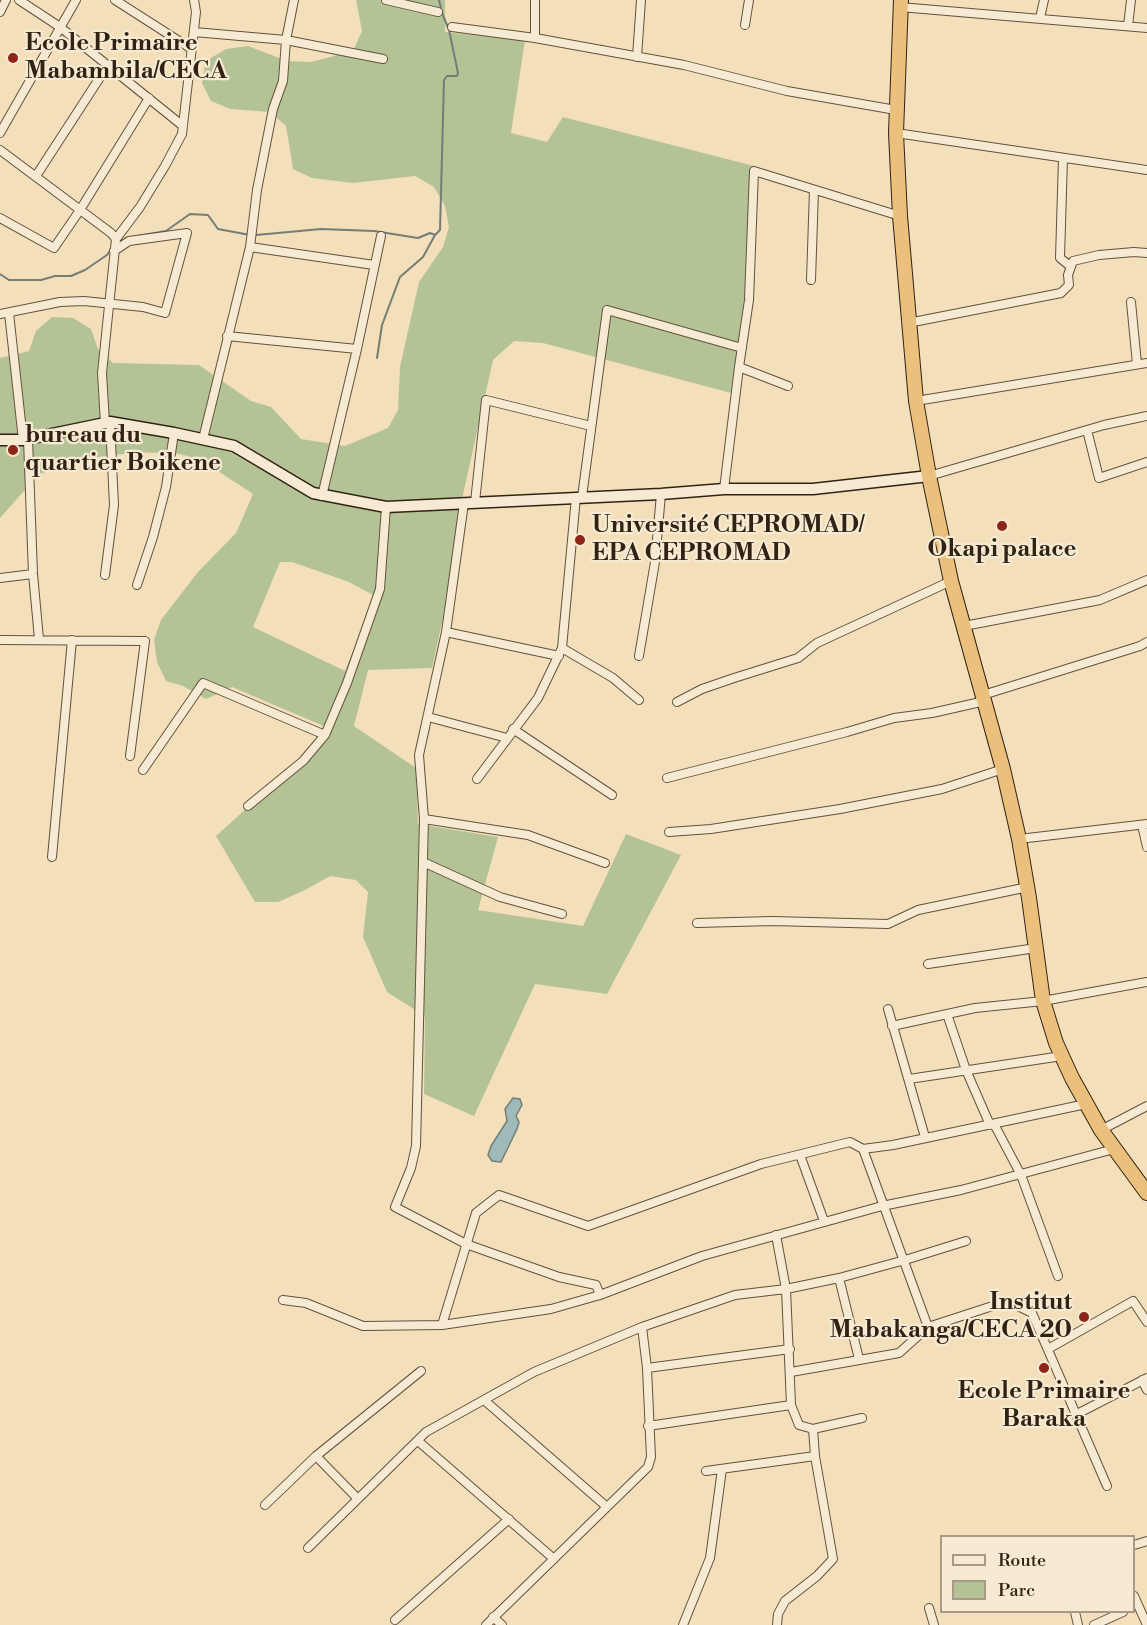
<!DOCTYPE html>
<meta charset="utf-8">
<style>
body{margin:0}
#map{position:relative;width:1147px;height:1625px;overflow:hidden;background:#f3dfb9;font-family:"Libre Bodoni",serif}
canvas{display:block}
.legend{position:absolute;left:940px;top:1535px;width:195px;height:78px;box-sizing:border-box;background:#f7ead2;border:2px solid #a89a86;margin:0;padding:8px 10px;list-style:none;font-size:18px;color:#312314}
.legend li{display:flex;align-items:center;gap:12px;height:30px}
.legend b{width:30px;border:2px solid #a89a86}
</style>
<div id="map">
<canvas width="1147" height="1625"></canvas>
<ul class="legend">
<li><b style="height:8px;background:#f7ead2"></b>Route</li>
<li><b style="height:16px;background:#b4c395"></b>Parc</li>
</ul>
</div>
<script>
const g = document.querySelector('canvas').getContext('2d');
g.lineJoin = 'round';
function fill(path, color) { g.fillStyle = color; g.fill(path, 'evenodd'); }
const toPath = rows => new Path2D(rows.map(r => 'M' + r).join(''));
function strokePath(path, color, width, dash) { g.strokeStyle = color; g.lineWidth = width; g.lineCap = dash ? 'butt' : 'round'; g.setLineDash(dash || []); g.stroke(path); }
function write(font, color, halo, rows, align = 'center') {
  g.font = font + ' "Libre Bodoni",serif'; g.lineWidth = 4.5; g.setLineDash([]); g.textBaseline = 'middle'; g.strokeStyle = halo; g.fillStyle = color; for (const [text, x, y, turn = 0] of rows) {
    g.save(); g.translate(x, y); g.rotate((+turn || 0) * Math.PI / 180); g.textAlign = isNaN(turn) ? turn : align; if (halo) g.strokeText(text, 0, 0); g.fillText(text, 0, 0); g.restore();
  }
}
fill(toPath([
 [356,0,445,0,445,32,525,40,511,133,547,142,563,117,754,166,745,293,731,393,543,343,514,341,493,360,462,499,443,618,432,668,368,670,354,726,416,768,418,824,498,837,478,910,583,926,626,834,681,855,607,994,535,984,474,1116,424,1094,425,1016,387,992,363,937,368,892,356,880,330,876,305,890,278,902,255,902,216,836,300,760,326,727,232,687,206,699,183,686,166,681,157,662,154,640,161,620,198,572,236,533,253,494,201,460,180,454,138,452,98,457,39,474,0,518,0,358,29,351,36,331,52,317,73,318,91,329,98,349,113,363,199,365,251,401,271,407,301,439,345,446,388,428,398,410,400,367,419,282,443,247,449,227,445,206,434,187,415,176,353,183,312,178,293,169,286,126,270,112,230,109,211,101,202,83,206,61,226,49,248,46,287,61,311,62,353,51,362,31],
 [280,562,292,562,349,582,375,596,345,671,253,627]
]), '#b4c395');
const water = toPath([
 [513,1098,520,1099,522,1105,516,1116,519,1122,517,1129,501,1162,492,1161,488,1155,491,1146,507,1121,505,1109,513,1098]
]);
fill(water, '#9fbab9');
strokePath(water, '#737e77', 1.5);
strokePath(toPath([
 [256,235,321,229,374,231,418,238,430,233,435,235,440,230,444,80,447,76,457,76,458,73,449,30,442,13,439,0],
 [122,242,126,238,166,231,190,214,208,215,218,229,250,235],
 [0,274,9,280,41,280,55,276,71,276,85,270,107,255,112,248],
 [377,358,382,325,400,277,423,257,435,235]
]), '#737e77', 2);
const street = toPath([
 [19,0,60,27,183,126],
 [115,0,190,48],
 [386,0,438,12],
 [535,0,535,38],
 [900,7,1147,28],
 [0,12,6,0],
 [1040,18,1044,0],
 [745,25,749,0],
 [1128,26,1131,0],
 [452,27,535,38,684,65,787,91,896,110],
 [194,32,286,40,383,59],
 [637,57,641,0],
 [0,133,76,0],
 [896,133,1147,170],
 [0,150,111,233,116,239,102,373,105,423],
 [1063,158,1060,258,1070,266],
 [36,176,108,65],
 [0,218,54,248,80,210,149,98],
 [116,239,140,207,165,166,182,134,196,12,194,0],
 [250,247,374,265],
 [811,280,814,190],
 [1131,302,1137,364],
 [9,313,23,440],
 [0,314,60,302,84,301,143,307,165,313,187,233,129,241,114,251],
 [908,323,1061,293,1069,285,1068,275,1073,261,1099,255,1134,252,1147,253],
 [227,336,357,349],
 [739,367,788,386],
 [916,401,1147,363],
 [1087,430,1099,478,1147,462],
 [28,439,33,574,39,639],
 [203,439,250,247,257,190,273,109,283,81,286,40,294,0],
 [929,476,1104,425,1147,416],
 [724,489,739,367,749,300,754,171,900,216],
 [322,496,357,349,381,236],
 [582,497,607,310,742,348],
 [475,502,486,400,591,426],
 [464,503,446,632,419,755,424,819,416,1146,411,1168,395,1207,466,1244,559,1277,596,1285,600,1295],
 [105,575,114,505,110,422],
 [0,578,33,574],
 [137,585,153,537,166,487,174,433],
 [964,626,1100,600,1147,580],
 [446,632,559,656],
 [0,640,145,641,130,756],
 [562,648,613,678,639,700],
 [639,656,655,562,661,494],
 [983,695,1140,646,1147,642],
 [677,702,702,689,734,678,798,658,817,643,951,581],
 [428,717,507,738],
 [513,729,612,795],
 [143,770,203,683,325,735],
 [667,778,847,732,894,718,932,713,985,701],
 [477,779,538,698,562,648,576,497],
 [248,806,303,761,325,735,347,683,380,589,386,507],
 [424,819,528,835,605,863],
 [1142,825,1147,847],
 [669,832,711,829,840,809,942,789,1003,769],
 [1019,839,1147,824],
 [52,857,72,640],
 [423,862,500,897,562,914],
 [697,923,772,921,888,924,918,910,1028,887],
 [928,964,1036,948],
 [888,1009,925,1137],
 [947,1014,966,1070,990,1125],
 [892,1026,975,1008,1043,1001,1147,982],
 [909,1079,1062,1056],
 [994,1124,1021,1175,1058,1276],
 [1101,1130,1147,1106],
 [863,1149,928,1327],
 [800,1155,824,1221],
 [776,1235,786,1289,791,1405,799,1425,813,1429,815,1456,833,1559,817,1576,785,1601,778,1614,777,1625],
 [839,1278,859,1359],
 [283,1300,306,1303,363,1326,442,1325,551,1309,600,1295,702,1256,882,1206,961,1190,1114,1149],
 [442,1325,476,1213,499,1195,588,1226,761,1164,850,1142,863,1149,893,1145,1086,1104],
 [1048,1349,1133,1301,1147,1322],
 [647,1368,790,1349],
 [791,1372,899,1353,928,1327,1008,1301,1032,1313,1107,1486],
 [1142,1380,1147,1390],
 [484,1400,607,1507],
 [1077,1414,1147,1378],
 [648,1426,791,1405],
 [813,1429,862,1418],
 [418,1441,554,1559],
 [316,1456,358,1499],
 [706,1471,815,1456],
 [265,1505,316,1456,421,1371],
 [1134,1545,1147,1541],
 [308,1548,426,1432,534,1372,642,1327,735,1295,786,1289,839,1278,905,1260,966,1241],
 [1134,1596,1147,1625],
 [929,1608,934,1625],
 [1075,1612,1078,1625],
 [493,1617,502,1625],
 [395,1620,509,1519],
 [486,1625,648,1467,651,1457,647,1368,642,1327],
 [683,1625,710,1558,722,1469],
 [1094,1625,1123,1612]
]);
const secondary = toPath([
 [0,440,23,440,110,422,174,433,234,446,313,493,386,507,661,494,724,489,813,489,929,476]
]);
const highway = toPath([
 [901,0,896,133,900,216,916,401,929,476,951,581,1003,769,1019,839,1029,898,1043,1001,1056,1043,1072,1078,1101,1130,1147,1193]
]);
strokePath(street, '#62523d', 10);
strokePath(secondary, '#312314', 13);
strokePath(highway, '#312314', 16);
strokePath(street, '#f7ead2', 8);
strokePath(secondary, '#f7ead2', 10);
strokePath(highway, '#eac07c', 14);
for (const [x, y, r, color] of [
 [13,58,6,"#8f2418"],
 [13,450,6,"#8f2418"],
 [1002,526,6,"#8f2418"],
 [580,540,6,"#8f2418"],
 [1084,1317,6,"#8f2418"],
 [1044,1368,6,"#8f2418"]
]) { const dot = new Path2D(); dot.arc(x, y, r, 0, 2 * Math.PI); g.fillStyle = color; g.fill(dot); strokePath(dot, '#f7ead2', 2); }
write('bold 24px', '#312314', '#f7ead2', [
 ["Ecole Primaire",25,44],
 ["Mabambila/CECA",25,72],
 ["bureau du",25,436],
 ["quartier Boikene",25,464],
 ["Université CEPROMAD/",592,526],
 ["EPA CEPROMAD",592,554],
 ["Okapi palace",1002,550,"center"],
 ["Institut",1072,1303,"right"],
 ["Mabakanga/CECA 20",1072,1331,"right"],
 ["Ecole Primaire",1044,1392,"center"],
 ["Baraka",1044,1420,"center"]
], 'left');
</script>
